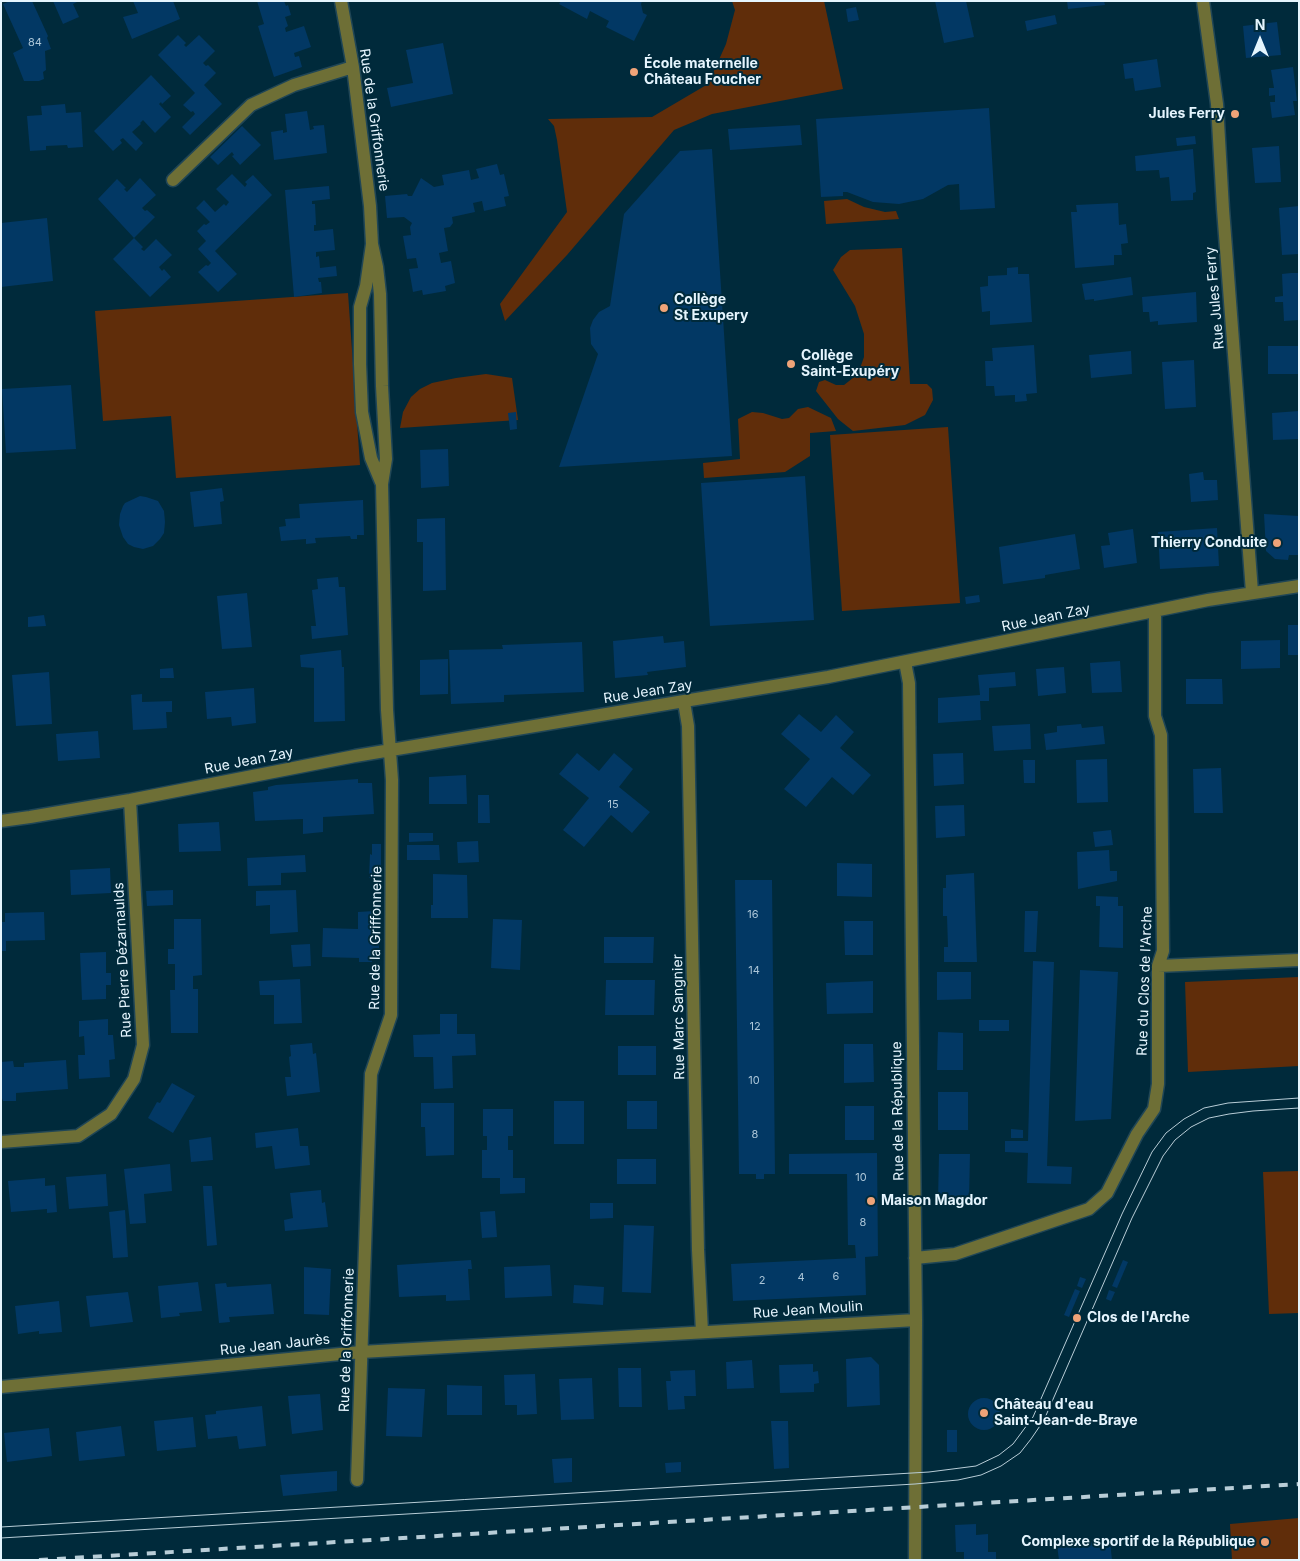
<!DOCTYPE html>
<meta charset="utf-8">
<style>
body{margin:0}
#map{position:relative;width:1300px;height:1561px;overflow:hidden;background:#002a3b;font-family:Inter,sans-serif}
canvas{display:block}
.frame{position:absolute;inset:0;border:2px solid #e5f5fe;pointer-events:none}
.north{position:absolute;left:1235px;top:15px;width:50px;height:50px;-webkit-text-stroke:4px #002a3b;paint-order:stroke;rotate:0deg;font-size:14px;font-weight:700;line-height:20px;text-align:center;color:#e5f5fe}
.north::after{content:'';display:block;margin:auto;width:18px;height:22px;background:#e5f5fe;clip-path:polygon(50% 0,100% 100%,50% 72%,0 100%)}
</style>
<div id="map">
<canvas width="1300" height="1561"></canvas>
<div class="frame"></div>
<div class="north">N</div>
</div>
<script>
const g = document.querySelector('canvas').getContext('2d');
g.lineJoin = 'round';
function fill(path, color) { g.fillStyle = color; g.fill(path, 'evenodd'); }
const toPath = rows => new Path2D(rows.map(r => 'M' + r).join(''));
function strokePath(path, color, width, dash) { g.strokeStyle = color; g.lineWidth = width; g.lineCap = dash ? 'butt' : 'round'; g.setLineDash(dash || []); g.stroke(path); }
function write(font, color, halo, rows, align = 'center') {
  g.font = font + ' Inter,sans-serif'; g.lineWidth = 4; g.setLineDash([]); g.textBaseline = 'middle'; g.strokeStyle = halo; g.fillStyle = color; for (const [text, x, y, turn = 0] of rows) {
    g.save(); g.translate(x, y); g.rotate((+turn || 0) * Math.PI / 180); g.textAlign = isNaN(turn) ? turn : align; if (halo) g.strokeText(text, 0, 0); g.fillText(text, 0, 0); g.restore();
  }
}
fill(toPath([
 [732,1,824,1,843,89,712,114,674,130,567,255,505,321,500,304,567,212,557,140,554,126,548,119,652,117,708,84,726,44,735,10],
 [847,199,864,207,885,212,896,211,899,219,826,224,824,201],
 [902,248,910,384,927,384,932,389,933,400,925,415,905,425,853,431,838,419,816,391,819,382,825,380,836,385,844,385,858,374,864,357,864,334,855,306,833,270,841,257,850,250],
 [348,293,360,465,176,478,171,416,103,421,95,311],
 [486,374,512,378,518,420,400,428,403,412,411,397,420,389,432,383,456,378],
 [808,407,831,418,836,431,810,433,810,456,785,472,704,478,703,463,740,459,738,419,752,412,763,413,782,419,789,418,798,409],
 [948,427,960,603,842,611,830,435],
 [1299,977,1299,1066,1188,1072,1185,982],
 [1299,1171,1299,1313,1269,1314,1263,1172],
 [1299,1518,1299,1560,1232,1560,1230,1524]
]), '#602d0a');
fill(toPath([
 [10,1,32,1,48,36,47,38,51,49,45,51,46,70,43,72,44,79,39,81,24,81,13,53,23,48,3,4],
 [53,1,79,1,73,4,79,17,63,24],
 [133,1,173,1,180,19,132,39,123,17,138,13],
 [257,1,284,1,286,6,288,5,291,15,285,17,288,26,285,28,286,32,304,26,311,47,294,53,295,57,299,56,302,67,274,77,258,26,264,24],
 [561,1,642,1,641,4,643,13,647,15,634,41,606,27,609,21,590,11,587,19,559,4],
 [935,1,966,1,974,37,944,43],
 [1067,1,1104,1,1105,5,1068,9],
 [856,7,859,20,848,22,846,9],
 [1055,15,1057,24,1027,31,1025,21],
 [1277,22,1281,55,1246,58,1243,26],
 [178,35,186,43,184,45,186,47,199,35,215,51,203,63,206,66,208,65,216,73,204,85,222,104,190,135,182,127,195,114,193,111,191,112,183,105,195,93,158,55],
 [443,43,453,94,391,107,387,88,413,83,406,50],
 [1157,59,1161,87,1135,91,1133,78,1125,79,1123,64],
 [1293,67,1297,101,1293,101,1295,115,1272,118,1270,102,1275,102,1275,95,1269,96,1269,88,1274,88,1271,70],
 [151,75,171,96,162,104,161,102,159,104,171,117,155,133,143,120,140,123,141,124,132,132,143,143,136,151,123,138,120,140,122,143,113,151,94,131],
 [65,104,66,113,81,112,83,147,68,148,67,145,46,146,46,150,30,151,27,116,42,115,41,106],
 [989,108,995,208,960,210,959,184,948,185,923,199,899,204,873,202,847,192,843,192,843,196,821,197,816,119],
 [307,111,310,130,314,129,313,126,324,125,327,153,274,160,271,132,283,130,283,133,287,132,285,114],
 [800,125,802,145,730,150,728,129],
 [242,126,261,145,240,165,232,156,234,155,232,152,218,165,210,157],
 [1195,136,1196,144,1177,146,1176,138],
 [1279,146,1281,182,1255,183,1252,148],
 [712,149,732,456,559,467,598,354,591,344,590,328,593,320,599,312,610,306,624,214,680,151],
 [1193,149,1196,192,1193,193,1193,200,1171,201,1169,177,1160,178,1159,170,1136,171,1135,156],
 [497,164,500,175,504,174,509,196,504,197,506,206,484,211,482,201,473,203,475,212,452,217,453,223,450,227,444,228,448,251,439,253,441,263,451,261,455,283,445,286,446,291,423,295,422,290,413,292,409,269,418,268,416,258,407,259,403,236,411,235,410,227,412,223,404,217,387,218,385,196,407,194,408,196,412,196,421,178,434,187,444,185,442,175,469,170,471,180,479,178,476,169],
 [232,174,245,187,247,184,245,182,253,175,272,195,215,251,237,274,218,292,198,272,206,265,208,266,211,263,198,249,206,241,197,231,204,224,206,225,210,222,196,208,204,200,215,212,224,204,226,206,229,202,216,189],
 [140,178,156,195,142,208,145,211,147,210,155,217,134,238,98,199,117,179,126,188,124,189,127,192],
 [329,186,330,199,312,201,312,204,315,204,316,225,314,225,314,231,333,229,335,250,316,252,316,257,319,256,320,268,336,266,337,276,318,278,319,282,321,282,322,293,294,297,285,190],
 [1118,203,1119,225,1126,224,1128,243,1121,244,1122,255,1114,255,1114,265,1075,268,1071,212,1077,212,1076,205],
 [1299,206,1299,254,1282,255,1279,208],
 [47,218,53,281,1,287,1,223],
 [134,238,143,247,141,249,144,251,156,239,172,255,159,267,162,271,164,269,171,277,150,297,113,259],
 [1018,267,1018,274,1029,274,1032,322,990,325,990,311,982,312,980,287,988,286,988,276,1007,275,1007,268],
 [1291,273,1299,273,1299,320,1284,321,1283,302,1275,302,1275,297,1283,296,1282,274],
 [1131,277,1133,295,1094,301,1094,299,1085,300,1082,284],
 [1196,292,1197,322,1158,325,1158,321,1150,322,1149,312,1143,312,1142,297],
 [1034,345,1037,393,1026,394,1027,401,1015,402,1015,395,995,396,994,386,986,386,985,361,993,361,992,348],
 [1268,346,1299,346,1299,374,1268,374],
 [1131,351,1132,374,1091,378,1089,355],
 [1194,360,1196,407,1165,409,1162,362],
 [71,385,76,449,6,453,2,389],
 [1299,411,1299,439,1273,440,1272,413],
 [516,412,517,429,510,430,508,413],
 [448,449,449,486,421,488,420,450],
 [1203,472,1204,480,1217,480,1218,500,1191,502,1189,474],
 [805,476,814,620,710,626,701,483],
 [222,488,224,501,220,502,222,524,194,527,190,492],
 [140,496,146,497,158,501,164,511,165,522,164,533,160,539,153,546,143,549,134,547,128,544,123,537,119,525,120,514,123,506,125,503],
 [363,500,364,535,357,535,357,539,351,539,350,536,315,538,316,543,306,544,306,539,281,541,279,527,286,526,285,519,300,518,299,504],
 [1264,514,1299,516,1298,555,1289,555,1288,560,1275,559,1266,551],
 [445,518,446,590,423,591,423,542,417,542,417,519],
 [1217,528,1219,566,1160,569,1158,532],
 [1133,529,1137,563,1104,568,1101,546,1110,545,1108,533],
 [1075,534,1080,569,1045,575,1045,578,1003,584,999,547],
 [338,577,339,587,345,587,348,635,312,639,311,626,316,626,312,590,318,589,317,579],
 [247,593,252,647,222,649,217,596],
 [979,595,980,602,966,604,965,597],
 [44,615,46,626,28,627,28,617],
 [1288,625,1299,625,1299,655,1288,655],
 [663,636,664,643,684,641,686,667,647,672,648,675,615,678,613,641],
 [1280,640,1280,668,1241,669,1241,641],
 [582,642,584,692,504,695,504,702,451,704,449,650,503,649,502,645],
 [341,650,342,667,344,667,345,721,314,722,314,668,301,667,300,655],
 [448,659,448,694,420,695,420,660],
 [1120,661,1122,692,1092,693,1090,663],
 [1064,667,1066,693,1038,696,1036,669],
 [173,668,174,678,160,678,160,669],
 [49,672,52,724,16,726,12,675],
 [1015,672,1016,686,989,688,989,701,980,701,981,720,938,723,938,698,980,695,978,675],
 [1186,679,1222,679,1223,704,1186,704],
 [254,688,256,723,232,726,231,717,207,719,205,692],
 [142,694,142,702,172,701,172,712,166,712,167,728,133,730,131,695],
 [799,714,821,732,836,715,854,732,840,748,871,775,853,795,832,777,806,807,784,789,810,759,781,734],
 [1030,724,1031,749,994,751,992,726],
 [1081,724,1082,728,1103,726,1105,744,1046,750,1044,734,1057,732,1057,726],
 [98,731,100,758,58,761,56,734],
 [577,753,599,771,614,753,633,769,619,787,650,812,632,833,611,815,584,847,563,830,589,798,559,774],
 [963,753,964,784,934,786,933,754],
 [1107,759,1108,802,1077,803,1076,760],
 [1023,760,1035,760,1035,783,1024,783],
 [1221,768,1223,813,1194,813,1193,769],
 [466,775,467,804,429,804,429,777],
 [358,779,358,783,372,783,374,814,323,817,323,832,303,834,303,819,255,821,253,792,268,790,268,787,276,785],
 [478,795,489,795,490,823,478,823],
 [964,805,965,836,936,838,935,806],
 [219,822,221,851,179,852,178,824],
 [1111,830,1113,845,1095,847,1093,832],
 [409,833,433,833,433,841,409,842],
 [478,841,479,862,458,863,457,842],
 [372,844,381,844,381,878,369,878,370,854,372,855],
 [407,845,439,845,440,860,407,860],
 [1109,850,1110,871,1117,871,1117,881,1078,889,1077,852],
 [305,855,306,872,281,873,281,885,248,886,247,858],
 [837,863,872,864,872,897,837,896],
 [110,868,111,893,71,895,70,870],
 [974,873,977,962,944,962,944,947,948,947,947,916,943,916,943,888,946,888,946,875],
 [433,874,467,875,468,918,431,918,431,905,433,905],
 [735,880,772,880,775,1174,764,1174,764,1179,756,1179,756,1174,739,1174],
 [173,890,173,905,147,906,146,891],
 [296,890,298,932,270,934,270,905,256,906,256,891],
 [1096,896,1118,897,1118,906,1123,906,1123,948,1099,947,1100,906,1096,906],
 [374,911,373,934,379,934,379,959,372,959,372,962,359,962,359,958,322,957,323,928,358,929,358,912],
 [1025,911,1038,911,1036,952,1024,952],
 [44,912,45,940,6,941,6,951,1,951,1,922,5,922,5,913],
 [174,919,201,919,202,975,193,976,193,989,198,989,198,1033,171,1033,170,990,175,990,175,964,168,964,168,949,174,949],
 [493,919,522,920,520,970,491,968],
 [844,921,873,921,873,955,845,955],
 [604,937,654,937,653,963,604,963],
 [310,944,311,966,293,967,291,945],
 [106,952,106,973,111,973,111,985,106,985,106,999,82,1000,80,953],
 [1033,961,1054,962,1047,1166,1072,1167,1071,1184,1027,1183,1028,1153,1005,1152,1005,1141,1028,1141],
 [1080,970,1118,972,1111,1119,1075,1121],
 [937,972,971,972,971,999,937,1000],
 [300,979,302,1023,274,1024,274,995,260,995,259,981],
 [606,980,655,980,654,1015,605,1015],
 [873,981,873,1013,827,1014,826,983],
 [440,1014,457,1014,457,1034,475,1034,476,1055,452,1056,453,1088,434,1089,433,1057,414,1057,413,1035,440,1034],
 [108,1019,108,1035,113,1035,115,1059,109,1060,110,1077,79,1079,78,1055,85,1055,84,1036,79,1037,79,1021],
 [979,1020,1009,1020,1009,1031,979,1031],
 [938,1032,963,1033,963,1070,937,1070],
 [312,1043,313,1054,316,1053,320,1092,287,1096,285,1077,291,1077,289,1057,291,1056,290,1045],
 [844,1044,873,1044,874,1082,844,1083],
 [618,1046,656,1046,656,1075,618,1075],
 [66,1060,68,1089,16,1093,16,1101,3,1101,1,1096,1,1062,13,1061,14,1067,24,1067,24,1063],
 [172,1083,195,1096,173,1133,148,1118,157,1102,160,1103],
 [938,1092,968,1092,968,1130,938,1130],
 [554,1101,584,1101,584,1144,554,1144],
 [627,1101,657,1101,657,1129,627,1129],
 [421,1103,454,1103,454,1155,426,1156,425,1127,421,1127],
 [845,1106,874,1106,874,1140,845,1140],
 [483,1109,513,1109,513,1136,508,1136,508,1150,513,1150,513,1178,525,1178,525,1193,500,1194,500,1178,482,1178,482,1150,487,1150,487,1136,483,1136],
 [298,1128,300,1146,308,1146,310,1165,275,1169,272,1146,256,1148,255,1133],
 [1011,1129,1023,1130,1023,1138,1011,1138],
 [211,1137,213,1160,191,1162,189,1140],
 [877,1153,878,1256,865,1257,866,1295,733,1301,731,1264,856,1258,855,1245,848,1245,847,1174,789,1174,789,1154],
 [939,1154,970,1154,969,1201,938,1201],
 [617,1159,656,1159,656,1184,617,1184],
 [170,1164,172,1191,144,1194,146,1223,130,1224,124,1169],
 [106,1174,108,1206,69,1209,66,1177],
 [45,1178,45,1186,55,1185,57,1212,47,1213,47,1209,11,1212,8,1181],
 [203,1186,212,1186,217,1245,207,1246],
 [321,1190,322,1203,325,1202,328,1227,285,1231,284,1220,293,1218,290,1193],
 [590,1203,613,1203,613,1218,590,1219],
 [125,1210,128,1257,113,1258,109,1212],
 [495,1211,497,1237,482,1238,480,1212],
 [624,1225,654,1226,651,1293,622,1292],
 [471,1260,472,1269,468,1269,470,1300,446,1301,446,1295,399,1297,397,1265],
 [1123,1260,1128,1262,1117,1288,1112,1286],
 [550,1265,552,1296,505,1298,504,1267],
 [304,1267,331,1269,329,1315,304,1314],
 [1080,1277,1086,1279,1082,1288,1077,1286],
 [198,1282,202,1311,179,1313,180,1316,161,1318,158,1286],
 [226,1283,227,1287,271,1284,274,1314,229,1317,230,1322,219,1323,215,1284],
 [574,1285,604,1287,603,1305,573,1303],
 [1075,1289,1080,1291,1069,1317,1064,1315],
 [1109,1290,1115,1292,1111,1301,1106,1299],
 [128,1292,133,1322,90,1327,86,1296],
 [59,1301,62,1332,39,1334,39,1331,18,1334,15,1306],
 [871,1357,879,1365,880,1405,847,1407,846,1359],
 [752,1360,754,1388,727,1389,726,1362],
 [813,1364,813,1372,818,1371,819,1383,814,1384,814,1392,780,1393,779,1365],
 [618,1368,641,1368,642,1407,619,1407],
 [695,1370,696,1396,684,1396,685,1409,668,1410,666,1381,671,1381,670,1371],
 [535,1374,537,1414,517,1415,517,1405,505,1405,504,1375],
 [592,1378,594,1419,561,1420,559,1379],
 [447,1385,482,1386,482,1415,447,1415],
 [388,1388,425,1389,422,1437,386,1436],
 [320,1394,323,1430,292,1434,288,1396],
 '968 1414a16 16 0 1 1 32 0a16 16 0 1 1-32 0Z',
 [262,1406,266,1446,239,1449,237,1436,208,1439,205,1415,216,1414,216,1411],
 [193,1417,196,1447,157,1451,154,1421],
 [771,1421,788,1421,789,1468,774,1469],
 [121,1426,125,1456,79,1461,76,1432],
 [49,1428,52,1456,7,1462,4,1433],
 [947,1430,957,1430,957,1452,947,1452],
 [572,1458,572,1482,554,1483,552,1459],
 [681,1462,681,1472,666,1473,665,1463],
 [337,1471,337,1491,283,1496,280,1475],
 [976,1524,976,1535,988,1534,988,1552,996,1552,996,1560,964,1560,964,1552,956,1552,955,1525],
 [1110,1541,1112,1560,1059,1560,1057,1545]
]), '#023864');
const minor = toPath([
 [341,1,353,67,370,206,372,244,366,286,360,307,360,364,362,412,371,458,381,482],
 [1203,1,1217,104,1223,209,1252,592],
 [173,180,251,105,294,85,353,67],
 [905,662,909,683,916,1320,915,1560],
 [684,702,688,726,698,1250,702,1332],
 [1,821,30,817,130,800,355,756,828,677,1208,600,1299,586],
 [1158,966,1299,960],
 [1,1142,78,1136,111,1114,134,1079,143,1045,130,800],
 [915,1258,955,1254,1089,1209,1107,1193,1137,1134,1154,1109,1158,1084,1158,966,1163,951,1161,735,1155,716,1155,611],
 [1,1387,361,1352,916,1320],
 [357,1480,371,1074,391,1015,392,780,387,710,382,484,386,459,382,386,380,294,377,267,372,244]
]);
strokePath(minor, '#204656', 15);
strokePath(minor, '#6e6f36', 12);
strokePath(toPath([
 [1,1527,929,1472,976,1466,999,1455,1013,1444,1033,1417,1122,1214,1152,1152,1166,1133,1184,1119,1204,1108,1228,1103,1299,1098],
 [1,1538,915,1484,958,1480,981,1475,1001,1466,1020,1453,1031,1439,1044,1420,1132,1218,1163,1156,1175,1140,1191,1127,1209,1118,1229,1114,1253,1111,1299,1108]
]), '#b8cdd7', 1);
strokePath(toPath([
 [39,1560,1299,1484]
]), '#b8cdd7', 4, [9, 9]);
for (const [x, y, r, color] of [
 [634,72,5,"#efa378"],
 [1235,114,5,"#efa378"],
 [664,308,5,"#efa378"],
 [791,364,5,"#efa378"],
 [1277,543,5,"#efa378"],
 [871,1201,5,"#efa378"],
 [1077,1318,5,"#efa378"],
 [984,1413,5,"#efa378"],
 [1265,1542,5,"#efa378"]
]) { const dot = new Path2D(); dot.arc(x, y, r, 0, 2 * Math.PI); g.fillStyle = color; g.fill(dot); strokePath(dot, '#002a3b', 2); }
write('11px', '#acc6d8', null, [
 ["84",35,43],
 ["15",613,805],
 ["16",753,915],
 ["14",754,971],
 ["12",755,1027],
 ["10",754,1081],
 ["8",755,1135],
 ["10",861,1178],
 ["8",863,1223],
 ["6",836,1277],
 ["4",801,1278],
 ["2",762,1281]
]);
write('bold 14px', '#e5f5fe', '#002a3b', [
 ["École maternelle",644,64],
 ["Château Foucher",644,80],
 ["Jules Ferry",1225,114,"right"],
 ["Collège",674,300],
 ["St Exupery",674,316],
 ["Collège",801,356],
 ["Saint-Exupéry",801,372],
 ["Thierry Conduite",1267,543,"right"],
 ["Maison Magdor",881,1201],
 ["Clos de l'Arche",1087,1318],
 ["Château d'eau",994,1405],
 ["Saint-Jean-de-Braye",994,1421],
 ["Complexe sportif de la République",1255,1542,"right"]
], 'left');
write('14px', '#e5f5fe', '#002a3b', [
 ["Rue de la Griffonnerie",374,120,82],
 ["Rue Jules Ferry",1215,298,-95],
 ["Rue Jean Zay",1046,618,-12],
 ["Rue Jean Zay",648,692,-9],
 ["Rue Jean Zay",249,761,-11],
 ["Rue de la Griffonnerie",376,938,-89],
 ["Rue Pierre Dézarnaulds",123,960,-93],
 ["Rue du Clos de l'Arche",1145,981,-88],
 ["Rue Marc Sangnier",679,1017,-91],
 ["Rue de la République",898,1111,-91],
 ["Rue Jean Moulin",808,1310,-4],
 ["Rue de la Griffonnerie",347,1340,-88],
 ["Rue Jean Jaurès",275,1345,-6]
]);
</script>
